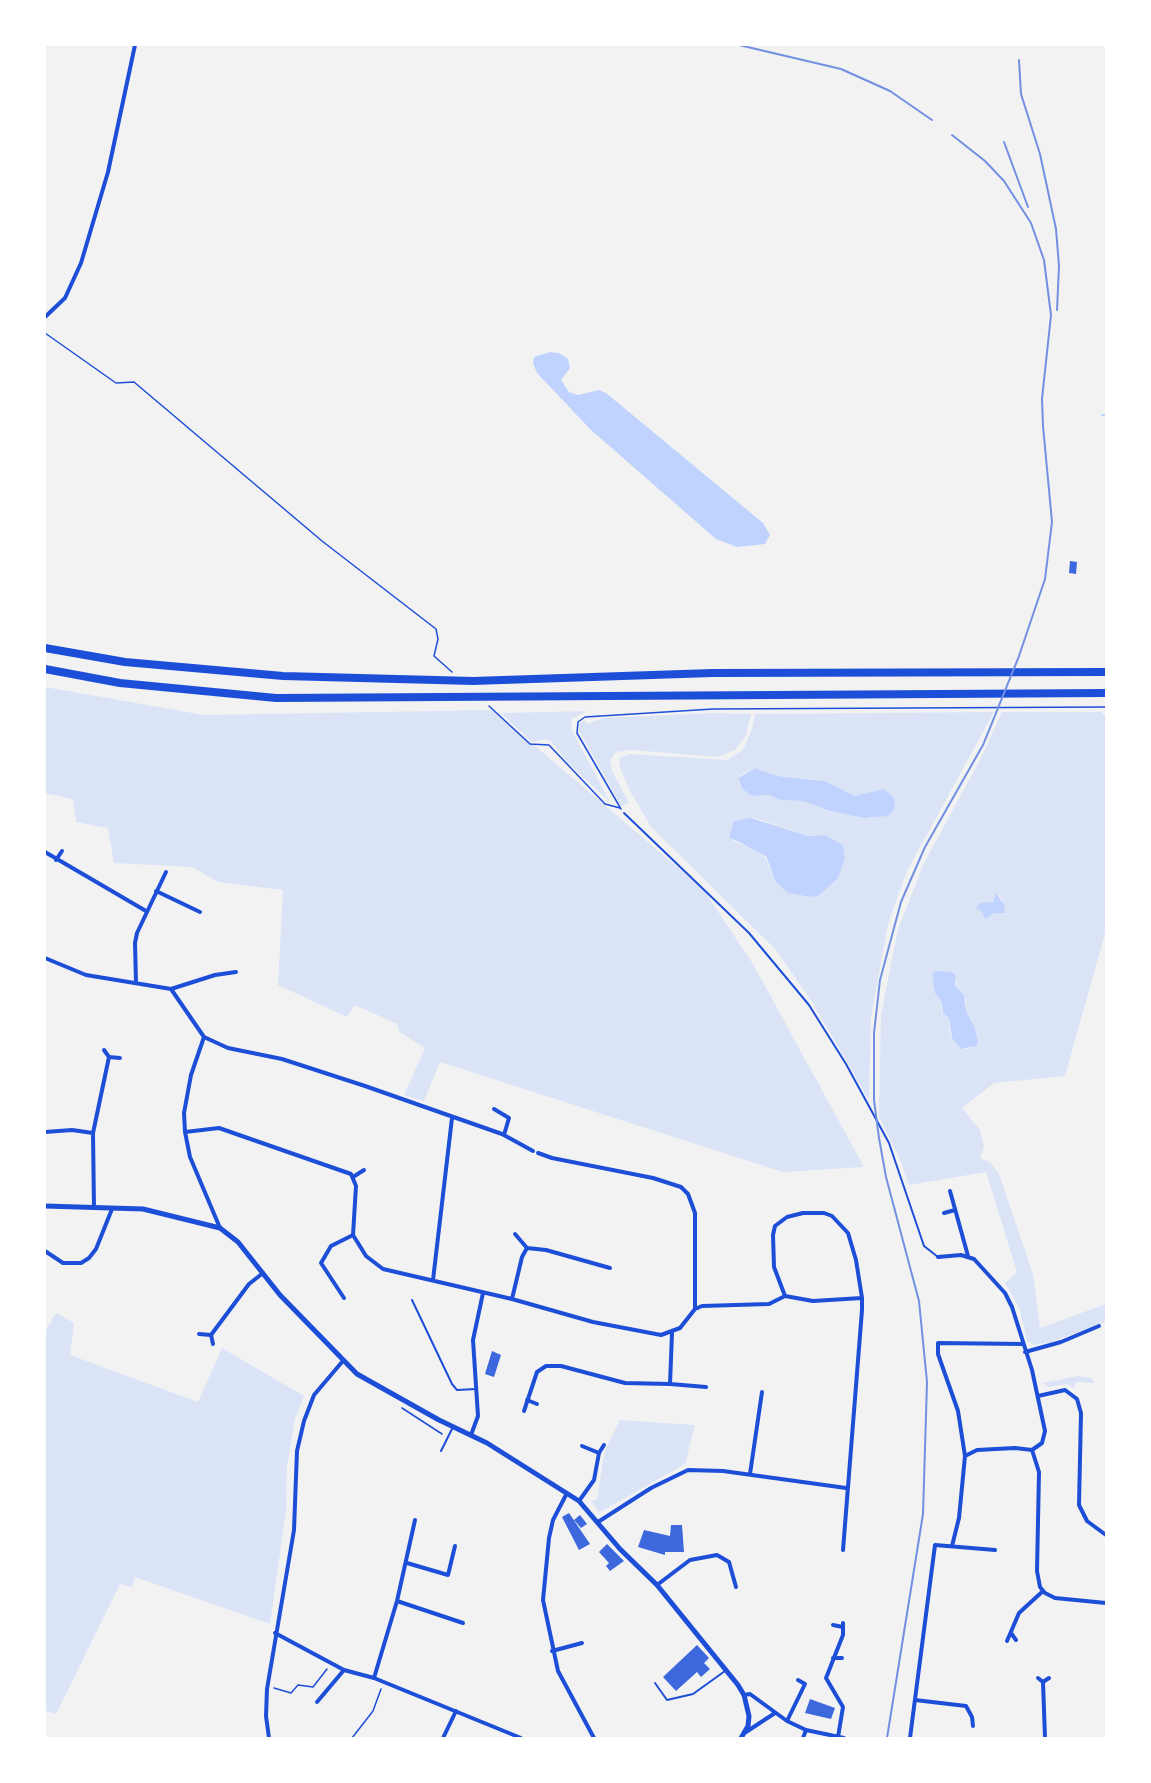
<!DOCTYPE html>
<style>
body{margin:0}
#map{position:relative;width:1151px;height:1783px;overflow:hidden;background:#f2f2f2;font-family:"Golos Text",sans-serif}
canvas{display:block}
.frame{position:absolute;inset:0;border:46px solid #fff;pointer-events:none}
</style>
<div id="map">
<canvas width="1151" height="1783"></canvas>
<div class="frame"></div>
</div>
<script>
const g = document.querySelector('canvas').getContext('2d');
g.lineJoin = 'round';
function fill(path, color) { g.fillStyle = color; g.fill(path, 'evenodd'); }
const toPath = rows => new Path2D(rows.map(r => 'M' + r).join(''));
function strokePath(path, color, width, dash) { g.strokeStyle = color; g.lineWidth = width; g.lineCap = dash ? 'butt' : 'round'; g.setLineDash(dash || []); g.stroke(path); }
fill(toPath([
 [45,687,204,715,493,710,703,889,753,964,864,1167,783,1172,440,1062,424,1101,404,1095,425,1048,400,1032,397,1024,355,1005,347,1017,278,985,283,890,218,882,192,867,114,863,108,828,76,822,73,799,45,793],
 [587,711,572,719,571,729,610,802,567,762,552,742,546,739,532,742,501,713],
 [994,712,907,871,888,924,871,1018,869,1100,810,999,776,950,651,827,630,791,620,768,619,758,630,754,727,760,743,750,752,729,755,714],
 [755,768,777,776,820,780,855,796,871,793,873,819,830,811,803,801,780,800,770,795,752,796,742,789,738,781,740,775],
 [755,818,808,836,825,835,843,845,845,858,818,896,810,897,788,893,772,873,763,853,733,841,734,821],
 [1002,712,1101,712,1106,716,1106,930,1065,1076,994,1083,962,1108,980,1130,984,1147,980,1158,990,1162,999,1174,1033,1274,1040,1328,1106,1304,1106,1322,1051,1342,1034,1345,1027,1341,1020,1310,1005,1283,1017,1272,986,1172,909,1185,899,1157,879,1117,881,1015,898,929,924,863,981,758],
 [999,894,1004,904,1003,908,984,918,982,903,993,902],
 [943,972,950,972,957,979,955,986,966,1000,966,1011,975,1028,978,1041,969,1049,961,1049,950,1035,949,1018,942,1012,942,1003,936,995,932,974],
 [713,713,751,714,746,736,735,750,718,757,631,750,616,752,610,760,612,771,629,803,621,806,579,731,579,724,584,720,588,724,603,718],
 [56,1313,74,1323,70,1355,198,1402,222,1348,304,1396,295,1419,287,1466,286,1510,270,1624,135,1577,132,1587,120,1584,56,1714,45,1711,45,1332],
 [1079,1376,1091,1378,1095,1383,1075,1382,1075,1388,1066,1384,1049,1387,1042,1383],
 [620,1420,695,1425,685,1464,602,1511,598,1511,591,1501,597,1499,605,1450]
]), '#dbe4f7');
fill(toPath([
 [550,352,559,353,568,359,570,368,561,380,569,392,578,395,599,390,606,393,763,523,770,535,765,544,737,547,716,539,591,430,537,373,533,363,534,357],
 [755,768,777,776,824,781,855,796,884,789,894,798,895,808,888,816,865,818,830,811,803,801,780,800,769,795,752,796,742,789,738,778],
 [751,818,808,836,825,835,843,845,845,858,838,878,818,896,810,897,788,893,776,882,766,856,729,837,734,821],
 [996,893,1004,904,1005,913,994,913,985,919,982,912,976,908,980,903,993,902],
 [936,971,952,972,956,976,955,986,964,995,966,1011,975,1028,978,1041,976,1046,961,1049,952,1038,949,1018,943,1013,942,1003,935,993,932,974]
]), '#bfd3fe');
strokePath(toPath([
 [1102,415,1106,415]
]), '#bfd3fe', 2);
fill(toPath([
 [1070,561,1077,562,1076,574,1069,573],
 [492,1351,501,1355,494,1377,485,1374],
 [569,1513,590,1544,579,1550,562,1517],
 [580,1515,587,1524,581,1528,574,1520],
 [671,1525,682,1525,684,1552,665,1552,665,1555,638,1547,644,1530,670,1536],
 [607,1544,624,1561,610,1571,606,1566,609,1563,599,1552],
 [697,1645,709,1658,704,1663,710,1669,701,1677,697,1672,676,1691,663,1677],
 [810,1699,835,1708,831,1719,805,1713]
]), '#3d67dc');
strokePath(toPath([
 [45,333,116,383,134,382,322,541,436,629,438,639,434,656,452,672],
 [489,706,530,744,549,745,605,804,620,808],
 [621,809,577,733,578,722,585,717,713,709,1106,707],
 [402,1408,442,1434],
 [274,1688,291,1693,298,1685,313,1687,327,1669],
 [352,1738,373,1711,381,1689]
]), '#1d4ed8', 1.5);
strokePath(toPath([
 [624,813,749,933,809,1005,846,1064,889,1143,924,1246,938,1257],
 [412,1300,452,1384,457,1390,476,1389],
 [441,1451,453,1427],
 [655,1683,667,1700,693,1694,725,1671]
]), '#1d4ed8', 2);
strokePath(toPath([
 [45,317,65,298,81,263,108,172,135,45],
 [45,852,146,911],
 [56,860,62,851],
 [156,891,200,912],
 [45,958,86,975,171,989,204,1037],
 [136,983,135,943,137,933,166,872],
 [171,989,215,975,236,972],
 [204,1037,228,1048,282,1059,365,1086,502,1134,533,1151],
 [204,1037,191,1075,184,1113,185,1132,190,1157,220,1228],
 [104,1050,109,1057],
 [494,1109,509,1118,504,1135],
 [45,1132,72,1130,93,1133],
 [185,1132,219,1128,351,1174,356,1186,353,1235,366,1256,383,1269,512,1299,593,1322,661,1335,680,1328,695,1309,702,1306,769,1304,785,1296],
 [538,1153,552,1158,653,1178,681,1187,688,1194,695,1213,695,1309],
 [353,1177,364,1170],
 [950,1191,968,1256],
 [94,1208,93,1133,109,1057,120,1058],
 [944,1213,955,1210],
 [515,1234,527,1248],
 [45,1251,63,1263,81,1263,89,1258,96,1249,112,1209],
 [938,1257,961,1255,974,1259,1005,1293,1012,1307,1032,1370,1045,1431,1042,1443,1032,1450,1015,1448,977,1450,965,1456],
 [433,1280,452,1118],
 [344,1298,321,1263,331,1246,353,1235],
 [512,1299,522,1257,527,1248,546,1250,610,1268],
 [672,1333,670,1384,706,1387],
 [199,1334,211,1335,249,1284,263,1273],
 [211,1335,213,1344],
 [1025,1352,1061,1342,1099,1326],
 [1038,1396,1065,1390,1077,1399,1081,1413,1079,1505,1087,1521,1106,1535],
 [527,1400,537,1404],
 [524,1411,537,1372,546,1366,561,1366,625,1383,670,1384],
 [471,1435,478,1416,473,1340,483,1293],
 [582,1446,599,1453],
 [1032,1450,1039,1472,1037,1571,1040,1587,1045,1593,1055,1598,1106,1603],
 [965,1456,958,1411,938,1354,938,1343,1023,1344],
 [750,1474,762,1392],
 [567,1493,553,1520,549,1538,543,1600,558,1671,594,1738],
 [579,1501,594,1480,599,1453,604,1445],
 [598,1522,651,1488,688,1470,723,1471,846,1488],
 [952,1546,959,1518,965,1456],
 [843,1550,862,1310,862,1298,856,1260,848,1233,832,1216,824,1213,803,1213,787,1217,775,1226,773,1235,774,1267,785,1296,813,1301,862,1298],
 [407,1563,448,1575,455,1546],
 [657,1585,690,1560,717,1555,729,1562,736,1587],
 [397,1601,463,1623],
 [833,1625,843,1627],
 [275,1633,344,1670,374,1678,521,1738],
 [1011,1633,1016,1640],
 [1007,1641,1019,1613,1043,1591],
 [552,1651,582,1643],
 [833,1658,842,1658],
 [374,1678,397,1601,415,1520],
 [1038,1678,1043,1682,1049,1678],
 [1043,1682,1045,1738],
 [744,1695,750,1694,787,1721,806,1730,844,1738],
 [915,1700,966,1706,972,1717,973,1726],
 [317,1702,344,1670],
 [787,1721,805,1684,798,1680],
 [746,1732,775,1713],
 [838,1737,843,1707,826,1678,843,1635,843,1623],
 [269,1738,266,1716,267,1689,294,1530,297,1451,304,1421,314,1395,342,1362],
 [443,1738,456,1711],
 [803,1738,806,1730],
 [910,1738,935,1545,995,1550]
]), '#1d4ed8', 4);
strokePath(toPath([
 [45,1206,143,1209,220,1228,238,1242,280,1295,357,1374,439,1420,487,1443,579,1501,620,1549,657,1585,738,1685,744,1695,749,1716,748,1726,741,1738]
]), '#1d4ed8', 5);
strokePath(toPath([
 [45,648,125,662,283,676,473,681,712,673,1106,672],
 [45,669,120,683,276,698,1106,693]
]), '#1d4ed8', 8);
strokePath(toPath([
 [739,45,841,69,890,91,932,120],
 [1019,60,1021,94,1040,154,1056,229,1059,266,1057,310],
 [1004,142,1028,207],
 [887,1738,923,1514,927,1382,919,1301,886,1177,879,1138,874,1100,874,1033,880,980,901,902,925,847,983,745,1019,656,1045,579,1052,522,1043,426,1042,399,1051,315,1044,260,1031,223,1004,181,985,161,952,135]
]), '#7290e2', 2);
</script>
